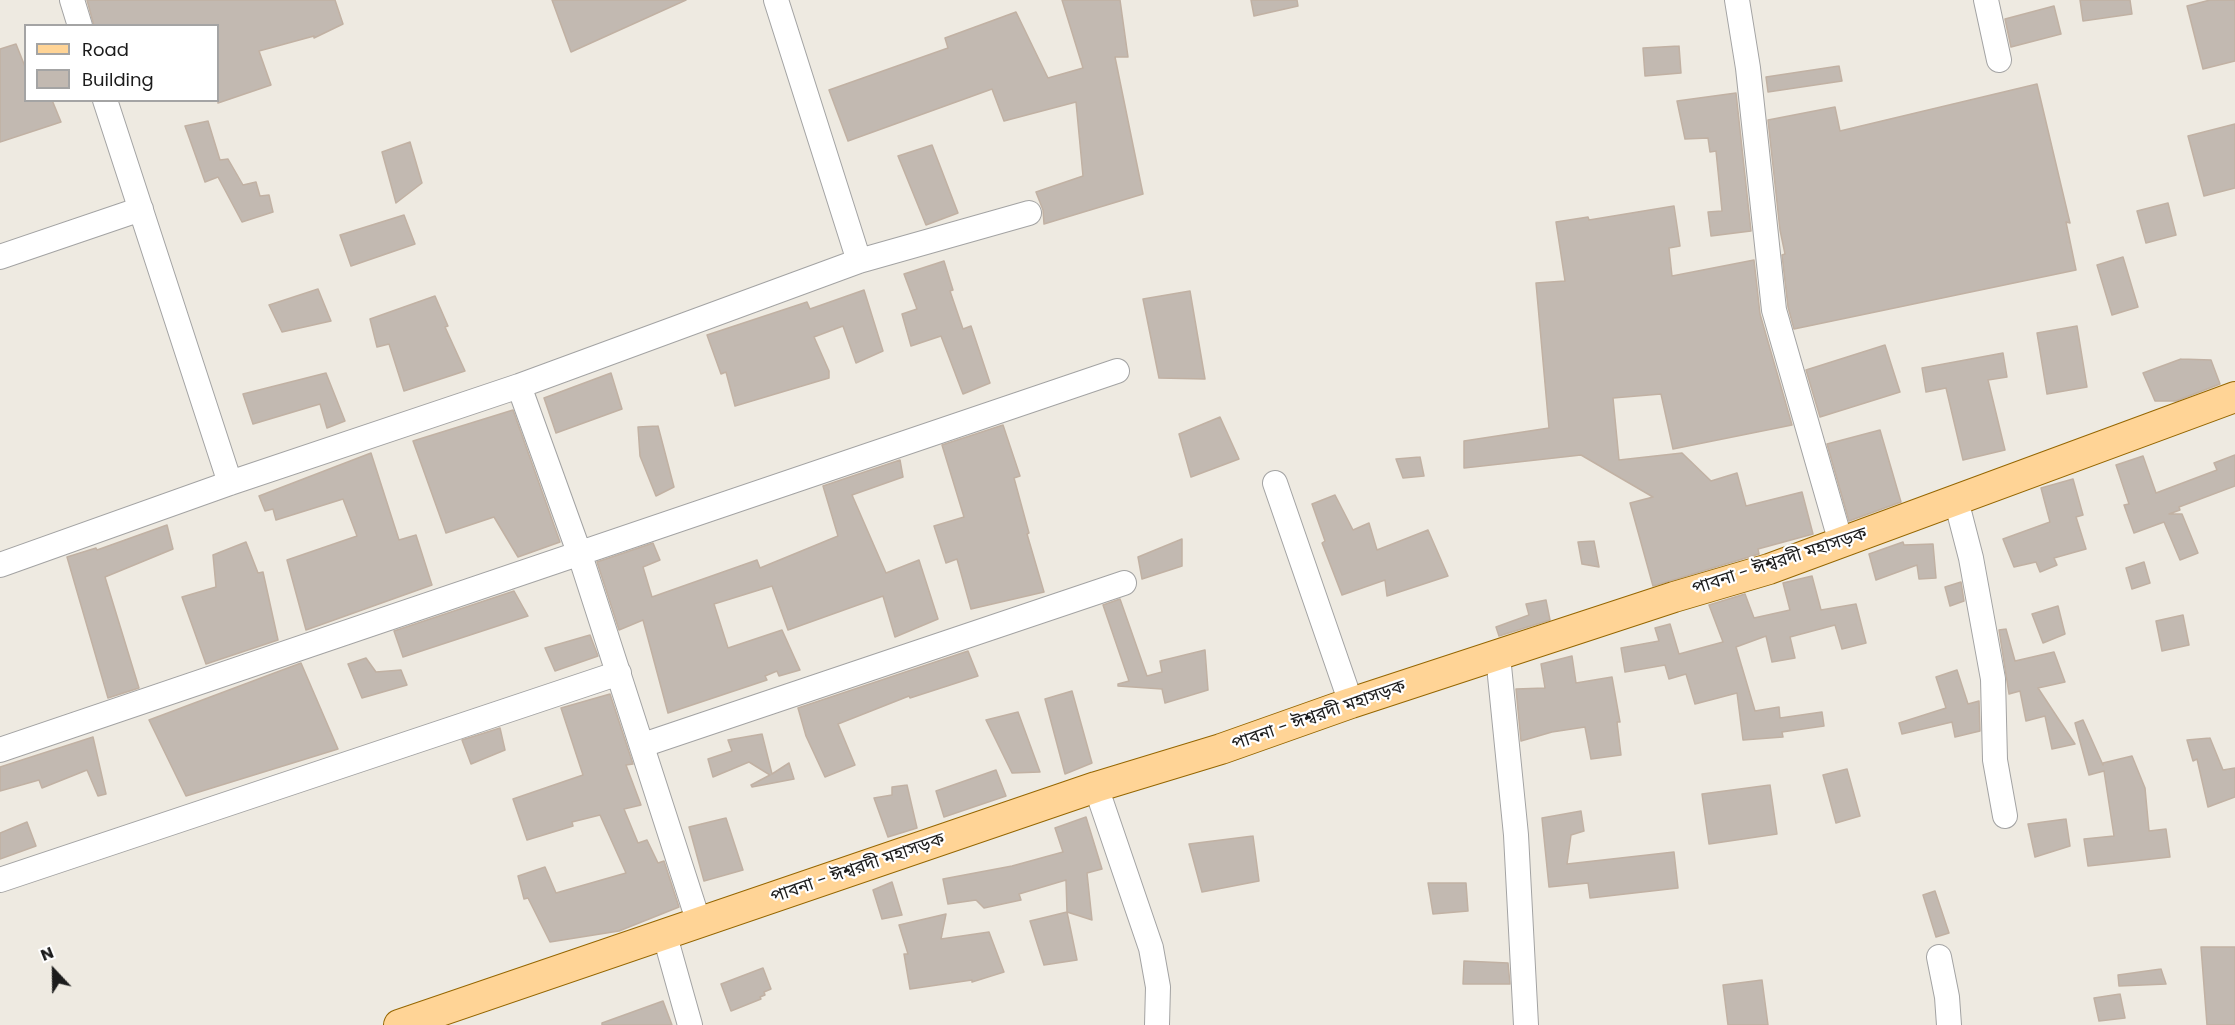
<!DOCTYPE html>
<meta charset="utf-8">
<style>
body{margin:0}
#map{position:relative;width:2235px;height:1025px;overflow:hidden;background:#eeeae1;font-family:Poppins,sans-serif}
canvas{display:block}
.legend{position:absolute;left:24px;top:24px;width:195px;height:78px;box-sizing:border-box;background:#fff;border:2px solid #a4a4a4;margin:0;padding:8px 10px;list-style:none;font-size:18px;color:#1c1c1c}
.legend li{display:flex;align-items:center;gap:12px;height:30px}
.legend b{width:30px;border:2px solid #a4a4a4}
.north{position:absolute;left:24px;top:941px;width:60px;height:60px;-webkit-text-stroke:4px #fff;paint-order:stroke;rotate:338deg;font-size:16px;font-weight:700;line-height:24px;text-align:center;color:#1c1c1c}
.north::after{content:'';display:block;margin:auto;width:21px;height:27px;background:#1c1c1c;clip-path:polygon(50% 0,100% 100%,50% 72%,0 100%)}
</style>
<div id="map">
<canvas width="2235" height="1025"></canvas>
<ul class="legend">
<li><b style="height:8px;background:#ffd496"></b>Road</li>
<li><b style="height:16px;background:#c2b9b1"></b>Building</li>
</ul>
<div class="north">N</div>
</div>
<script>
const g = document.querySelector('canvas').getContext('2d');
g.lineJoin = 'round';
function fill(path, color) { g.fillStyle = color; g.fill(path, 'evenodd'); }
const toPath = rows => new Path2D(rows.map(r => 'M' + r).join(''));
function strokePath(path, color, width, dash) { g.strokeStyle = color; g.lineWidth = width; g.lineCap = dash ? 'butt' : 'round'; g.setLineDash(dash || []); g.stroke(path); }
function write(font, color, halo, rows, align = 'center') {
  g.font = font + ' Poppins,"Noto Sans Bengali",sans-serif'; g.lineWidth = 4.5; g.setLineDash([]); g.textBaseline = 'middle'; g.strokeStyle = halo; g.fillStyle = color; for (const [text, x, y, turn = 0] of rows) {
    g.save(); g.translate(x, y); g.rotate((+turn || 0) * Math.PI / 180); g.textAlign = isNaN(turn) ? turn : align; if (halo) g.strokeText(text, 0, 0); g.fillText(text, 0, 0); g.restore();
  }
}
const building = toPath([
 [87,0,335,0,343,24,314,38,314,36,259,51,271,85,218,103,218,26,94,26,87,0],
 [552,0,686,0,571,52,552,0],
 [1062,0,1120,0,1128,57,1115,57,1143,194,1044,224,1043,210,1036,192,1083,176,1076,102,1004,121,992,89,848,141,829,90,948,48,945,38,1016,12,1048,78,1083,68,1062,0],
 [1251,0,1297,0,1298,6,1254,16,1251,0],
 [2080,0,2130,0,2132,14,2083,21,2080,0],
 [2210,0,2235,0,2235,61,2203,69,2187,6,2210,0],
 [2054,6,2061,34,2011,47,2005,19,2054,6],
 [16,44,26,69,26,100,52,100,61,122,0,142,0,49,16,44],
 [1679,46,1681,73,1645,76,1643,48,1679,46],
 [1839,66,1842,81,1768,92,1766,77,1839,66],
 [2037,84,2070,223,2066,222,2076,270,1794,329,1788,307,1782,255,1785,254,1780,230,1768,120,1835,107,1840,131,2037,84],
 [1736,93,1751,231,1711,236,1708,212,1722,211,1716,151,1710,152,1708,138,1685,139,1677,101,1736,93],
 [208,121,220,160,228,159,243,185,256,182,260,196,269,195,273,212,242,222,218,177,205,182,185,126,208,121],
 [2235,124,2235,188,2204,196,2188,136,2235,124],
 [410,142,422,183,396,203,382,152,410,142],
 [932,145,958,213,926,225,898,156,932,145],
 [2168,203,2176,235,2146,243,2137,211,2168,203],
 [1674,206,1680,246,1669,248,1672,276,1754,260,1760,314,1792,425,1673,449,1661,394,1613,398,1619,460,1682,453,1711,481,1737,473,1746,506,1802,492,1813,534,1758,549,1759,554,1653,586,1630,503,1653,497,1581,455,1464,468,1464,441,1549,428,1536,283,1565,281,1556,222,1588,217,1589,220,1674,206],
 [404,215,415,244,351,266,340,235,404,215],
 [2123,257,2138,307,2112,315,2097,265,2123,257],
 [944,261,953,290,950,291,963,329,971,326,990,383,963,394,941,336,911,346,902,314,917,309,904,274,944,261],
 [318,289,331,321,282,332,269,305,318,289],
 [864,290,883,351,856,363,843,326,814,337,829,371,829,378,735,406,726,372,721,374,707,335,807,302,810,309,864,290],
 [1190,291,1205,379,1159,378,1143,299,1190,291],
 [435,296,448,326,445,327,465,371,404,391,389,344,377,347,370,319,435,296],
 [2077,326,2087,387,2047,394,2037,333,2077,326],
 [1885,345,1900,392,1820,417,1806,370,1885,345],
 [2003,353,2007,377,1988,380,2005,450,1963,460,1946,388,1926,392,1922,368,2003,353],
 [2181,359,2211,360,2220,384,2176,401,2155,401,2143,373,2181,359],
 [326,373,345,421,327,428,320,404,253,424,243,394,326,373],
 [611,373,622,409,556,433,544,398,611,373],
 [513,410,560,542,518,557,494,517,446,533,413,441,513,410],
 [1220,417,1239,459,1191,477,1179,434,1220,417],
 [1003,425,1020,476,1014,478,1029,533,1027,534,1044,592,971,609,957,559,946,563,934,526,964,517,942,445,1003,425],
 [658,426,674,487,656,496,640,456,638,427,658,426],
 [1880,430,1901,502,1849,521,1827,444,1880,430],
 [371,453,399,540,416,535,432,585,306,630,287,560,357,536,343,499,276,520,273,509,265,511,259,496,371,453],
 [2235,455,2235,486,2179,507,2180,510,2169,514,2182,514,2198,553,2180,560,2164,522,2134,533,2124,505,2129,504,2116,465,2143,456,2156,493,2217,470,2214,463,2235,455],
 [1420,457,1424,476,1403,478,1396,459,1420,457],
 [900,460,903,477,852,495,886,573,919,560,938,619,895,637,883,596,788,630,772,586,714,604,728,648,782,630,800,670,779,676,777,671,765,676,767,680,668,713,643,620,619,630,597,562,653,543,660,560,643,567,652,597,757,560,760,568,838,536,823,486,900,460],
 [2073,479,2083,515,2076,517,2086,549,2054,558,2057,565,2040,572,2036,562,2014,567,2003,539,2050,522,2041,488,2073,479],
 [1335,495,1353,530,1369,523,1377,550,1428,530,1448,576,1387,596,1385,580,1342,595,1322,543,1325,541,1312,504,1335,495],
 [167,525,173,549,105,577,139,688,108,698,67,557,96,548,97,550,167,525],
 [1182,539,1182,566,1142,579,1138,557,1182,539],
 [1594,541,1599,567,1582,564,1578,542,1594,541],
 [246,542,258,573,263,572,278,640,206,664,182,597,216,587,213,555,246,542],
 [1903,542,1904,545,1933,544,1936,578,1919,579,1917,565,1876,580,1869,554,1903,542],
 [2144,562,2150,583,2132,589,2126,568,2144,562],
 [1812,576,1821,610,1856,604,1866,643,1842,649,1835,625,1790,637,1795,658,1772,662,1766,636,1736,647,1755,711,1779,707,1780,718,1822,712,1824,726,1782,732,1783,737,1743,740,1737,693,1695,704,1686,674,1669,679,1665,665,1625,672,1621,648,1659,641,1655,628,1670,624,1679,654,1723,642,1709,605,1745,594,1754,618,1790,610,1783,583,1812,576],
 [1961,582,1964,601,1950,606,1945,587,1961,582],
 [514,591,528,616,403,657,394,631,514,591],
 [1120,599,1147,676,1162,672,1160,661,1205,650,1208,690,1165,703,1162,689,1118,686,1118,684,1129,681,1103,605,1120,599],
 [1546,600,1550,620,1499,636,1496,627,1529,615,1526,604,1546,600],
 [2058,606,2065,634,2043,643,2032,614,2058,606],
 [2183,615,2189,645,2162,651,2156,621,2183,615],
 [2006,629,2015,661,2054,652,2065,682,2038,688,2075,744,2052,749,2045,716,2026,721,2020,691,2009,694,1999,630,2006,629],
 [590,635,598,656,555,671,545,648,590,635],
 [968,651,978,676,910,698,909,696,838,724,855,765,825,777,806,736,798,708,968,651],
 [1572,656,1576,683,1612,677,1620,722,1617,722,1621,755,1591,759,1585,727,1552,732,1521,741,1516,689,1545,688,1541,664,1572,656],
 [366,658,376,672,401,670,407,685,362,698,348,664,366,658],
 [301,663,338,749,186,796,149,720,301,663],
 [1957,670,1968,704,1979,701,1980,731,1955,737,1952,722,1902,734,1899,723,1946,708,1936,677,1957,670],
 [1072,691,1092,763,1065,774,1045,699,1072,691],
 [610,694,633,764,626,765,641,805,624,809,638,843,647,840,658,863,664,861,679,907,619,931,550,942,528,898,524,899,518,876,545,867,556,893,626,873,600,815,572,822,573,826,527,840,513,799,583,775,561,708,610,694],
 [1018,712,1040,772,1012,773,986,720,1018,712],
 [2083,720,2103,765,2103,763,2132,756,2145,788,2149,831,2166,829,2170,857,2088,866,2084,839,2114,836,2104,771,2089,775,2075,723,2083,720],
 [500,728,505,750,471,764,462,740,500,728],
 [762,734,772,774,789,763,794,779,752,787,751,785,770,775,749,762,713,777,708,759,732,751,728,740,762,734],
 [93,737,106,794,98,796,87,770,42,788,39,780,0,791,0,767,93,737],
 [2210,738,2223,770,2235,768,2235,797,2208,807,2197,759,2193,761,2187,740,2210,738],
 [1847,769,1860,816,1836,823,1823,775,1847,769],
 [996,770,1006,796,944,817,936,791,996,770],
 [907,785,917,828,888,837,874,798,892,795,892,787,907,785],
 [1770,785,1777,834,1709,844,1702,794,1770,785],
 [1581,811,1584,831,1571,835,1567,864,1674,852,1678,888,1590,898,1588,883,1549,887,1542,818,1581,811],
 [1086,817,1102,869,1087,873,1092,920,1067,912,1066,880,1019,894,1021,900,984,908,976,900,948,904,943,879,1012,866,1063,852,1055,828,1086,817],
 [726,818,743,870,704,881,689,827,726,818],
 [2066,819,2070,846,2035,857,2028,824,2066,819],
 [27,822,36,846,0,859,0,833,27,822],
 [1253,836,1259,881,1202,892,1189,844,1253,836],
 [892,882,902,915,882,919,873,890,892,882],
 [1428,883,1466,883,1468,911,1433,914,1428,883],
 [1935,891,1949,933,1936,937,1923,895,1935,891],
 [1067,912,1077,960,1044,965,1030,921,1067,912],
 [946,914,941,939,989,932,1004,972,972,982,972,980,910,989,904,954,908,954,899,925,946,914],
 [2201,947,2235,947,2235,1025,2207,1025,2201,947],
 [1464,961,1508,963,1510,984,1463,984,1464,961],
 [763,968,771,989,764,992,765,995,760,997,761,999,731,1011,721,984,763,968],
 [2161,969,2166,984,2119,986,2118,975,2161,969],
 [1762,980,1768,1025,1728,1025,1723,985,1762,980],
 [2120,994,2125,1018,2099,1021,2094,998,2120,994],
 [663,1001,672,1025,602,1025,602,1023,663,1001]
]);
fill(building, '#c2b9b1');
strokePath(building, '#c1b1a3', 1.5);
const minor = toPath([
 [72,0,80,26],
 [776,0,859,261],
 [1737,0,1748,68,1774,310,1841,543],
 [1986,0,1999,60],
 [105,100,230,483],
 [0,257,141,209],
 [519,386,580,555,699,923],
 [1275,483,1351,703],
 [1956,500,1971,558,1993,679,1995,760,2005,816],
 [0,565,230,483,519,386,859,261,1029,213],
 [1498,656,1516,835,1526,1025],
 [643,745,1124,583],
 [0,750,1117,371],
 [1096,787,1151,948,1158,987,1157,1025],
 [0,880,619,673],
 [665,936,690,1025],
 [1939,957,1947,997,1949,1025]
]);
const major = toPath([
 [399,1025,1096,787,1221,749,1351,703,1674,597,1769,569,2235,397]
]);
strokePath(minor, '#a3a3a3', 26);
strokePath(major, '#956600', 32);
strokePath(minor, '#fff', 24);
strokePath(major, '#ffd496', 30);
write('18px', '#1c1c1c', '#fff', [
 ["পাবনা - ঈশ্বরদী মহাসড়ক",1780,562,-18],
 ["পাবনা - ঈশ্বরদী মহাসড়ক",1319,716,-19],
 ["পাবনা - ঈশ্বরদী মহাসড়ক",858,869,-19]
]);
</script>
